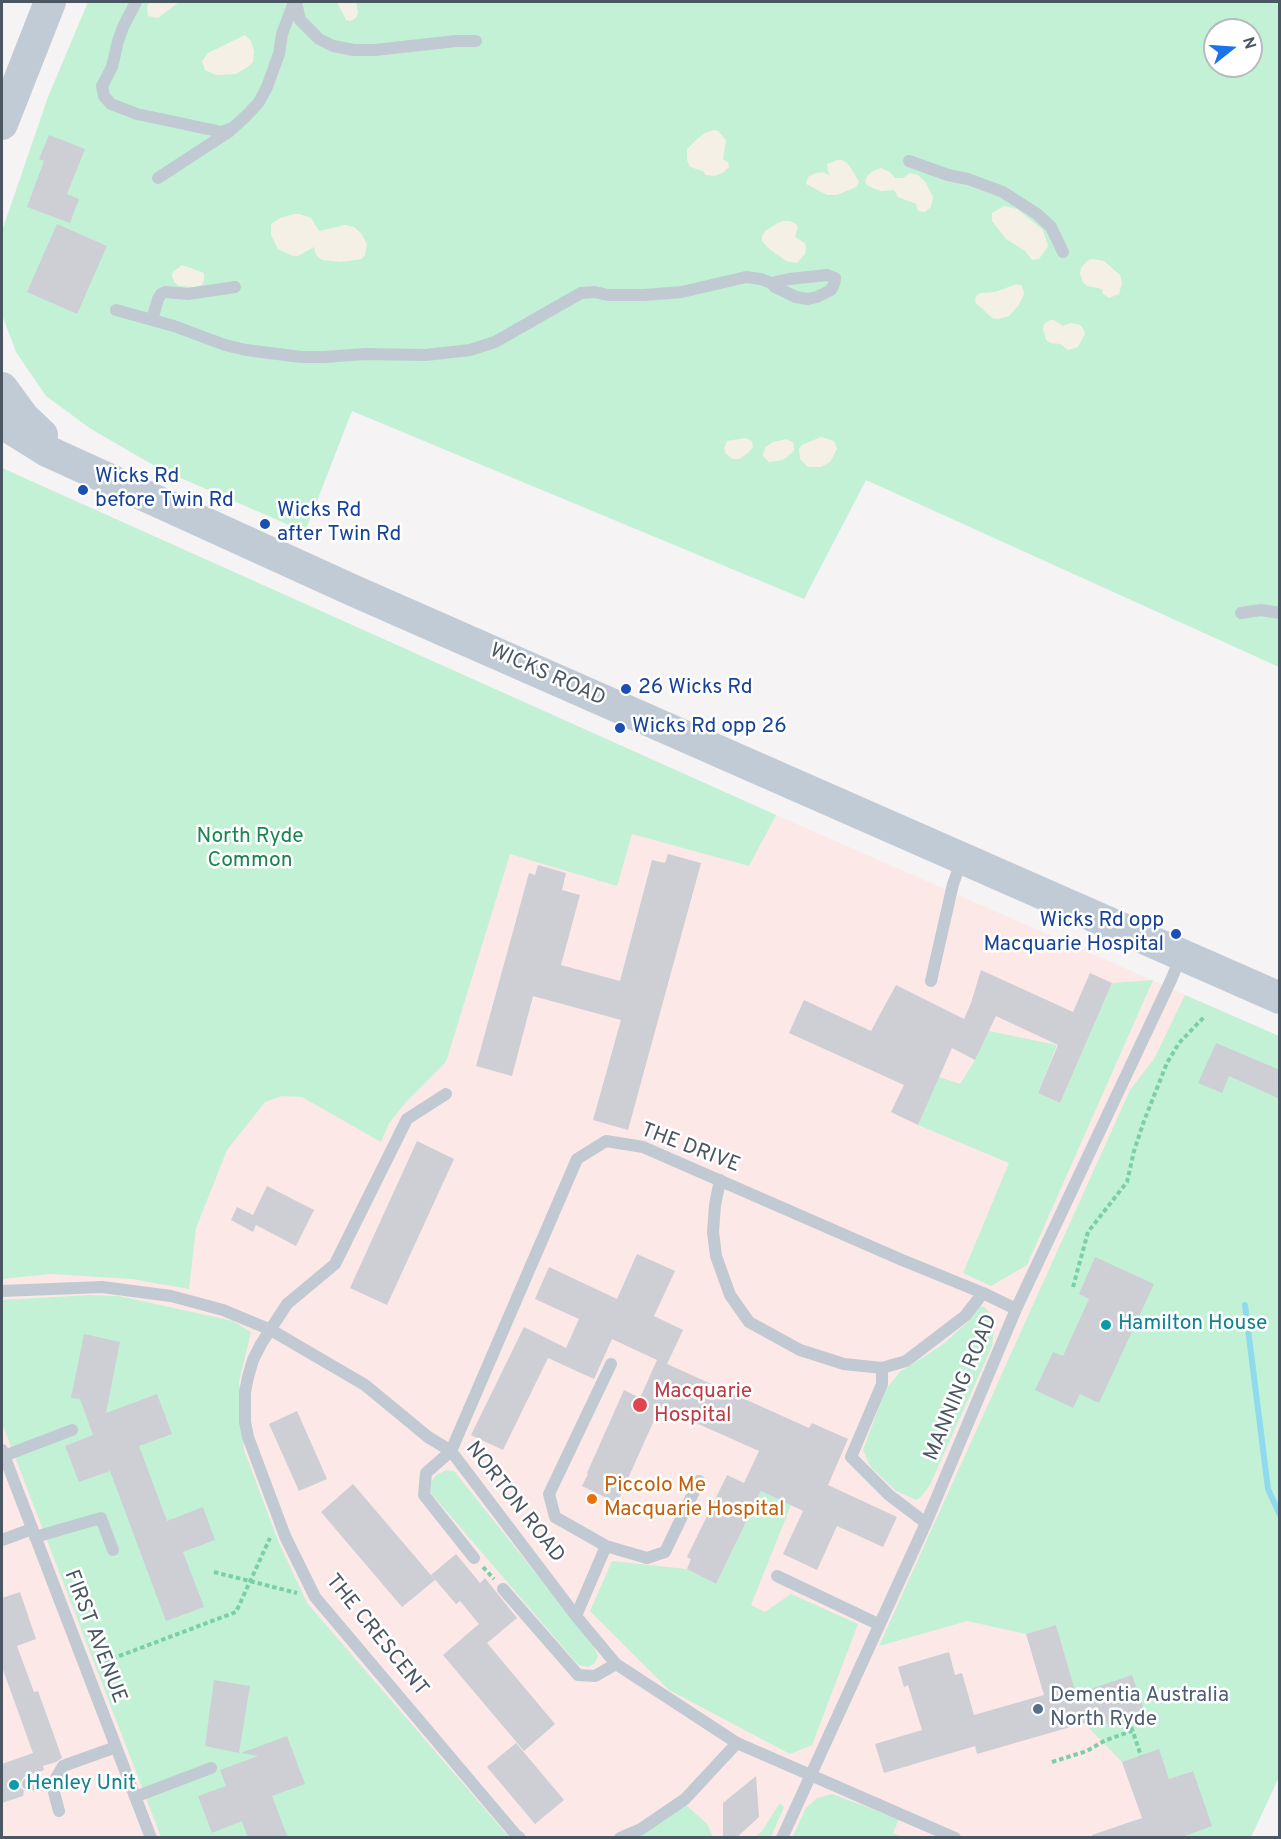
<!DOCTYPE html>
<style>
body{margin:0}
#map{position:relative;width:1281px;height:1839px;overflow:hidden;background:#f5f3f3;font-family:Overpass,sans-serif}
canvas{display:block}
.frame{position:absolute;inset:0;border:3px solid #4a5661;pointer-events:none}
.north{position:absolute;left:1203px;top:18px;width:60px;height:60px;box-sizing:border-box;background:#fff;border:2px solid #b7bbc0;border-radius:50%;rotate:73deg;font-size:16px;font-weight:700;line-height:24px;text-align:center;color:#4a5661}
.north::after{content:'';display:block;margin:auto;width:21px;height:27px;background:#1a73e8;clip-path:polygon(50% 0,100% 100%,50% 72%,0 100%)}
</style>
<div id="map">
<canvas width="1281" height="1839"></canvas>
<div class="frame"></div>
<div class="north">N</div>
</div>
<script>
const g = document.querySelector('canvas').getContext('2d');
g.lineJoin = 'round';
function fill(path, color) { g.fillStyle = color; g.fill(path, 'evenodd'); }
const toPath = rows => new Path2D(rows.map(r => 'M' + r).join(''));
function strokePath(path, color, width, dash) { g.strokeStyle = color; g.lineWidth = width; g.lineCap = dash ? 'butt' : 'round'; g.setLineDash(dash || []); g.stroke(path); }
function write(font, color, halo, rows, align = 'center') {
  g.font = font + ' Overpass,sans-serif'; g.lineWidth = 5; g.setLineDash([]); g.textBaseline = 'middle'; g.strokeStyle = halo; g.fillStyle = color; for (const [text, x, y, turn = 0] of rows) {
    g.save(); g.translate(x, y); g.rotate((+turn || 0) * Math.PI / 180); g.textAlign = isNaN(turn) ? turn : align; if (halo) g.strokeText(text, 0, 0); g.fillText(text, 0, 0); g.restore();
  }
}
fill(toPath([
 [2,468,776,815,1279,1036,1280,1775,1251,1837,2,1838]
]), '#fce8e6');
fill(toPath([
 [88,2,1279,2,1279,667,866,480,804,599,352,411,305,532,160,469,91,429,46,396,16,352,2,315,2,231,48,97],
 [1215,30,1251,30,1251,66,1215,66],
 [2,468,776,815,749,866,632,834,617,886,510,854,446,1062,406,1102,389,1123,381,1142,302,1097,282,1096,265,1102,227,1150,196,1228,189,1289,132,1279,51,1274,2,1279],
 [1153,980,1027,1265,991,1286,963,1273,1009,1163,918,1125,939,1077,960,1084,975,1060,989,1031,1057,1045,1038,1093,1060,1103,1112,983],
 [1185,995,1279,1036,1280,1775,1251,1837,1188,1837,1193,1771,1169,1779,1159,1750,1122,1762,1084,1723,1056,1625,1026,1634,967,1621,879,1646,1130,1090,1154,1059],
 [89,1295,119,1296,233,1321,251,1332,239,1382,244,1450,279,1543,307,1603,509,1837,161,1837,2,1423,2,1300],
 [981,1306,986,1308,995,1321,992,1346,930,1485,921,1497,916,1500,896,1491,870,1466,863,1450,886,1389,900,1372,942,1345,968,1322,976,1308],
 [446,1470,454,1471,593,1645,598,1656,595,1663,588,1667,579,1665,574,1660,430,1492,431,1483,435,1476],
 [761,1491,791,1505,751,1605,765,1612,791,1594,858,1624,812,1745,790,1754,669,1690,590,1611,612,1561,687,1569,716,1584],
 [832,1794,899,1819,893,1833,903,1837,792,1838,806,1808,817,1798],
 [780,1803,784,1807,771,1837,755,1837,762,1831],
 [686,1805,707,1824,713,1837,637,1838]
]), '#c3f1d5');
fill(toPath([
 [149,2,179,2,158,18,148,16,147,7],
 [337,2,356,2,358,12,356,18,350,21,346,20],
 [245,35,251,41,254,51,253,62,249,66,236,74,216,75,205,70,202,61,208,53],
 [714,130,718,131,726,140,723,159,728,162,729,167,724,172,715,176,706,175,703,171,690,167,687,160,687,149,696,140,705,133],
 [837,160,842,160,847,163,853,171,859,182,856,187,837,195,827,195,806,184,808,177,816,173,823,172,830,176,828,171,827,164],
 [881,168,890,172,895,178,903,178,910,173,918,175,926,183,933,197,931,207,925,212,918,211,916,204,898,197,894,190,881,191,868,186,865,182,867,176,873,171],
 [1004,206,1017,209,1043,230,1048,246,1039,259,1032,260,1025,251,1006,239,992,221,992,213],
 [294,214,300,214,311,218,319,231,345,225,354,227,361,233,367,244,365,255,362,259,341,262,322,260,316,255,314,247,298,256,293,256,278,249,271,235,271,224,280,218],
 [783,221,790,221,796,224,798,227,795,237,805,243,806,247,805,254,797,263,786,261,768,248,762,241,762,236,765,231,776,224],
 [1092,259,1104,261,1120,275,1122,283,1119,294,1109,298,1103,294,1102,289,1087,286,1083,282,1080,273,1081,268,1087,261],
 [182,265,204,273,204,280,202,285,194,287,179,286,175,283,172,276,173,272],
 [1017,284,1022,286,1024,294,1019,305,1009,316,998,319,992,318,975,302,976,296,981,293,995,292],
 [1050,320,1054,320,1063,326,1071,323,1080,325,1083,328,1085,334,1078,347,1068,350,1060,344,1051,343,1046,340,1043,329,1044,324],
 [821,437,834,441,837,449,830,462,821,467,808,467,800,459,799,449,802,445],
 [745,438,752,441,753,447,748,453,739,459,733,459,726,454,724,448,727,441],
 [786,439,793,442,794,449,793,452,783,460,769,462,763,456,765,447,773,442]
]), '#f5f0e5');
strokePath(toPath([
 [1245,1305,1268,1489,1280,1515]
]), '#90daee', 6);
fill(toPath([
 [49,135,85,149,67,194,79,199,70,223,27,207,44,161,39,159],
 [57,224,107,246,77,314,27,292],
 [668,854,701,863,628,1130,593,1120,621,1020,533,996,512,1076,476,1066,529,873,535,875,538,865,566,873,562,890,580,895,561,965,620,981,652,860,665,863],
 [981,970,1073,1012,1090,973,1112,983,1060,1103,1038,1093,1058,1045,996,1016,975,1060,952,1048,918,1125,891,1112,904,1085,789,1033,804,1000,871,1031,896,985,964,1019,971,1003],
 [1216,1043,1280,1070,1280,1099,1229,1076,1222,1093,1198,1083],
 [417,1141,454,1159,387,1305,350,1288],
 [267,1186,314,1210,296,1246,256,1225,253,1232,231,1220,237,1207,253,1215],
 [637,1254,675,1271,654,1316,683,1330,667,1364,809,1428,812,1423,848,1439,828,1485,897,1517,883,1547,837,1526,817,1570,783,1554,803,1511,761,1491,716,1584,687,1569,691,1559,687,1557,727,1475,744,1483,759,1451,660,1407,617,1503,582,1486,588,1474,587,1473,624,1390,640,1398,657,1360,612,1339,594,1379,548,1358,503,1450,471,1435,524,1327,566,1348,579,1319,535,1299,549,1267,617,1299],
 [1095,1257,1154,1284,1099,1403,1080,1394,1073,1408,1035,1390,1053,1352,1063,1356,1089,1299,1079,1294],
 [84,1334,120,1342,106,1413,157,1394,172,1434,139,1446,167,1521,203,1507,215,1540,183,1552,204,1607,166,1621,110,1471,79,1482,65,1446,93,1435,80,1399,71,1398],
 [297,1411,327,1479,299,1491,269,1424],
 [353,1484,435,1580,402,1607,321,1512],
 [456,1554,480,1583,485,1578,517,1618,487,1643,555,1724,524,1751,443,1655,479,1624,460,1601,456,1604,431,1575],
 [20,1592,36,1639,17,1646,34,1692,38,1691,62,1758,56,1762,43,1766,44,1770,24,1777,20,1783,21,1788,24,1791,23,1796,2,1803,2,1764,33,1753,2,1667,2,1598],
 [1056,1625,1076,1694,1132,1675,1146,1715,1108,1727,1105,1717,977,1754,975,1746,884,1773,875,1744,922,1730,908,1685,904,1687,898,1667,949,1652,955,1675,962,1673,974,1715,1044,1695,1026,1634],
 [214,1680,250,1686,239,1753,205,1746],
 [287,1736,305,1784,272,1796,288,1838,248,1838,242,1821,212,1833,198,1796,226,1786,220,1770,258,1756,241,1753],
 [516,1743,564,1800,535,1824,487,1767],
 [1159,1749,1169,1779,1193,1771,1212,1826,1180,1838,1093,1838,1092,1835,1142,1818,1122,1762],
 [756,1776,759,1817,736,1838,723,1838,723,1803]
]), '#cdcfd5');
strokePath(toPath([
 [1073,1287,1088,1232,1127,1182,1134,1151,1144,1121,1167,1063,1179,1043,1204,1017],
 [483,1567,494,1579],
 [214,1572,297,1593],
 [98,1664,236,1612,270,1538],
 [1129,1720,1141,1756],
 [1052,1762,1087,1751,1106,1740,1132,1731]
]), '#7ad0a6', 4, [4.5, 3]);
strokePath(toPath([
 [136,2,123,27,118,41,112,67,102,86,104,96,111,104,137,114,222,132,233,128,247,115,259,102,267,87,279,54,282,34,294,2],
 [296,2,300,20,319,39,333,46,354,50,375,50,456,41,476,41],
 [909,161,948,175,968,179,1003,192,1037,214,1051,227,1063,252],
 [158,178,230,131],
 [827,275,835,278,834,284,831,290,817,297,808,299,796,297,775,287,771,283,789,279,827,275],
 [116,310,174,326,225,345,246,350,301,357,324,357,365,354,426,355,470,350,495,342,581,293,595,292,608,295,644,295,682,292,746,277,761,279,771,283],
 [152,320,158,299,161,294,165,292,188,294,235,287],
 [1241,613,1261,610,1280,613],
 [931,981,953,884,962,860],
 [446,1094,407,1119,335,1264,287,1304,261,1344,253,1360,248,1377,245,1392,245,1422,248,1437,285,1536,315,1597,516,1835,520,1838],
 [720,1180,715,1205,713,1232,716,1256,730,1295,749,1322,800,1350,844,1364,882,1368,906,1361,965,1316,983,1293],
 [2,1291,102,1287,171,1296,223,1310,271,1330,365,1385,428,1437,451,1451,576,1616,616,1664,737,1743,955,1838],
 [882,1368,882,1384,851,1457,889,1495,926,1523],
 [2,1450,151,1838],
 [4,1456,72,1430],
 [35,1537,101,1518,113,1550],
 [2,1540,32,1529],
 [606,1546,647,1558,665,1552,699,1481],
 [474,1558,424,1495,426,1473,451,1451,577,1159,606,1141,643,1147,902,1260,983,1293,1016,1309],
 [777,1576,878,1624],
 [503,1589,578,1675,595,1676,616,1664],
 [576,1616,606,1546,555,1517,549,1494,611,1364],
 [28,1784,52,1785,63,1766,116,1747],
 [52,1785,59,1811],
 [135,1797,211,1768],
 [620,1838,641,1829,685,1799,737,1743],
 [782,1838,926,1523,1016,1309,1171,980,1181,956]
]), '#c1cad2', 12);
strokePath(toPath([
 [2,124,50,2],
 [2,388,24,418,42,435],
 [2,423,47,451,352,590,1280,998]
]), '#c1cbd6', 32);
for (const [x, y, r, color] of [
 [83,490,6,"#1a4fb4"],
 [265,524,6,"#1a4fb4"],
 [626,689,6,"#1a4fb4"],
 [620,728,6,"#1a4fb4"],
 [1176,934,6,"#1a4fb4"],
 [1106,1325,6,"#0f9aa8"],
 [640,1405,8,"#e0444e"],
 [592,1499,6,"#e8710a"],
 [1038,1709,6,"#5c6f8a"],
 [14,1785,6,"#0f9aa8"]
]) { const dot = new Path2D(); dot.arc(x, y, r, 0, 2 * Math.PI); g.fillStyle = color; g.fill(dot); strokePath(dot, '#fff', 2); }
write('21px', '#164399', '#fff', [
 ["Wicks Rd",95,478],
 ["before Twin Rd",95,502],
 ["Wicks Rd",277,512],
 ["after Twin Rd",277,536],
 ["26 Wicks Rd",638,689],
 ["Wicks Rd opp 26",632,728],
 ["Wicks Rd opp",1164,922,"right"],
 ["Macquarie Hospital",1164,946,"right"]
], 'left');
write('21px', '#4a5661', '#fff', [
 ["WICKS ROAD",547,676,24],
 ["THE DRIVE",690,1149,21],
 ["MANNING ROAD",962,1388,-67],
 ["NORTON ROAD",514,1503,52],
 ["THE CRESCENT",376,1636,51],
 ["FIRST AVENUE",94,1637,69]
]);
write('21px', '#17864f', '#fff', [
 ["North Ryde",250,838],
 ["Common",250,862]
]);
write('21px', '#0d838f', '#fff', [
 ["Hamilton House",1118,1325],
 ["Henley Unit",26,1785]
], 'left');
write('21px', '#be3a42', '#fff', [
 ["Macquarie",654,1393],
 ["Hospital",654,1417]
], 'left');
write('21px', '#c56008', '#fff', [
 ["Piccolo Me",604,1487],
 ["Macquarie Hospital",604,1511]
], 'left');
write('21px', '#4e5e75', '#fff', [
 ["Dementia Australia",1050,1697],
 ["North Ryde",1050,1721]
], 'left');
</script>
